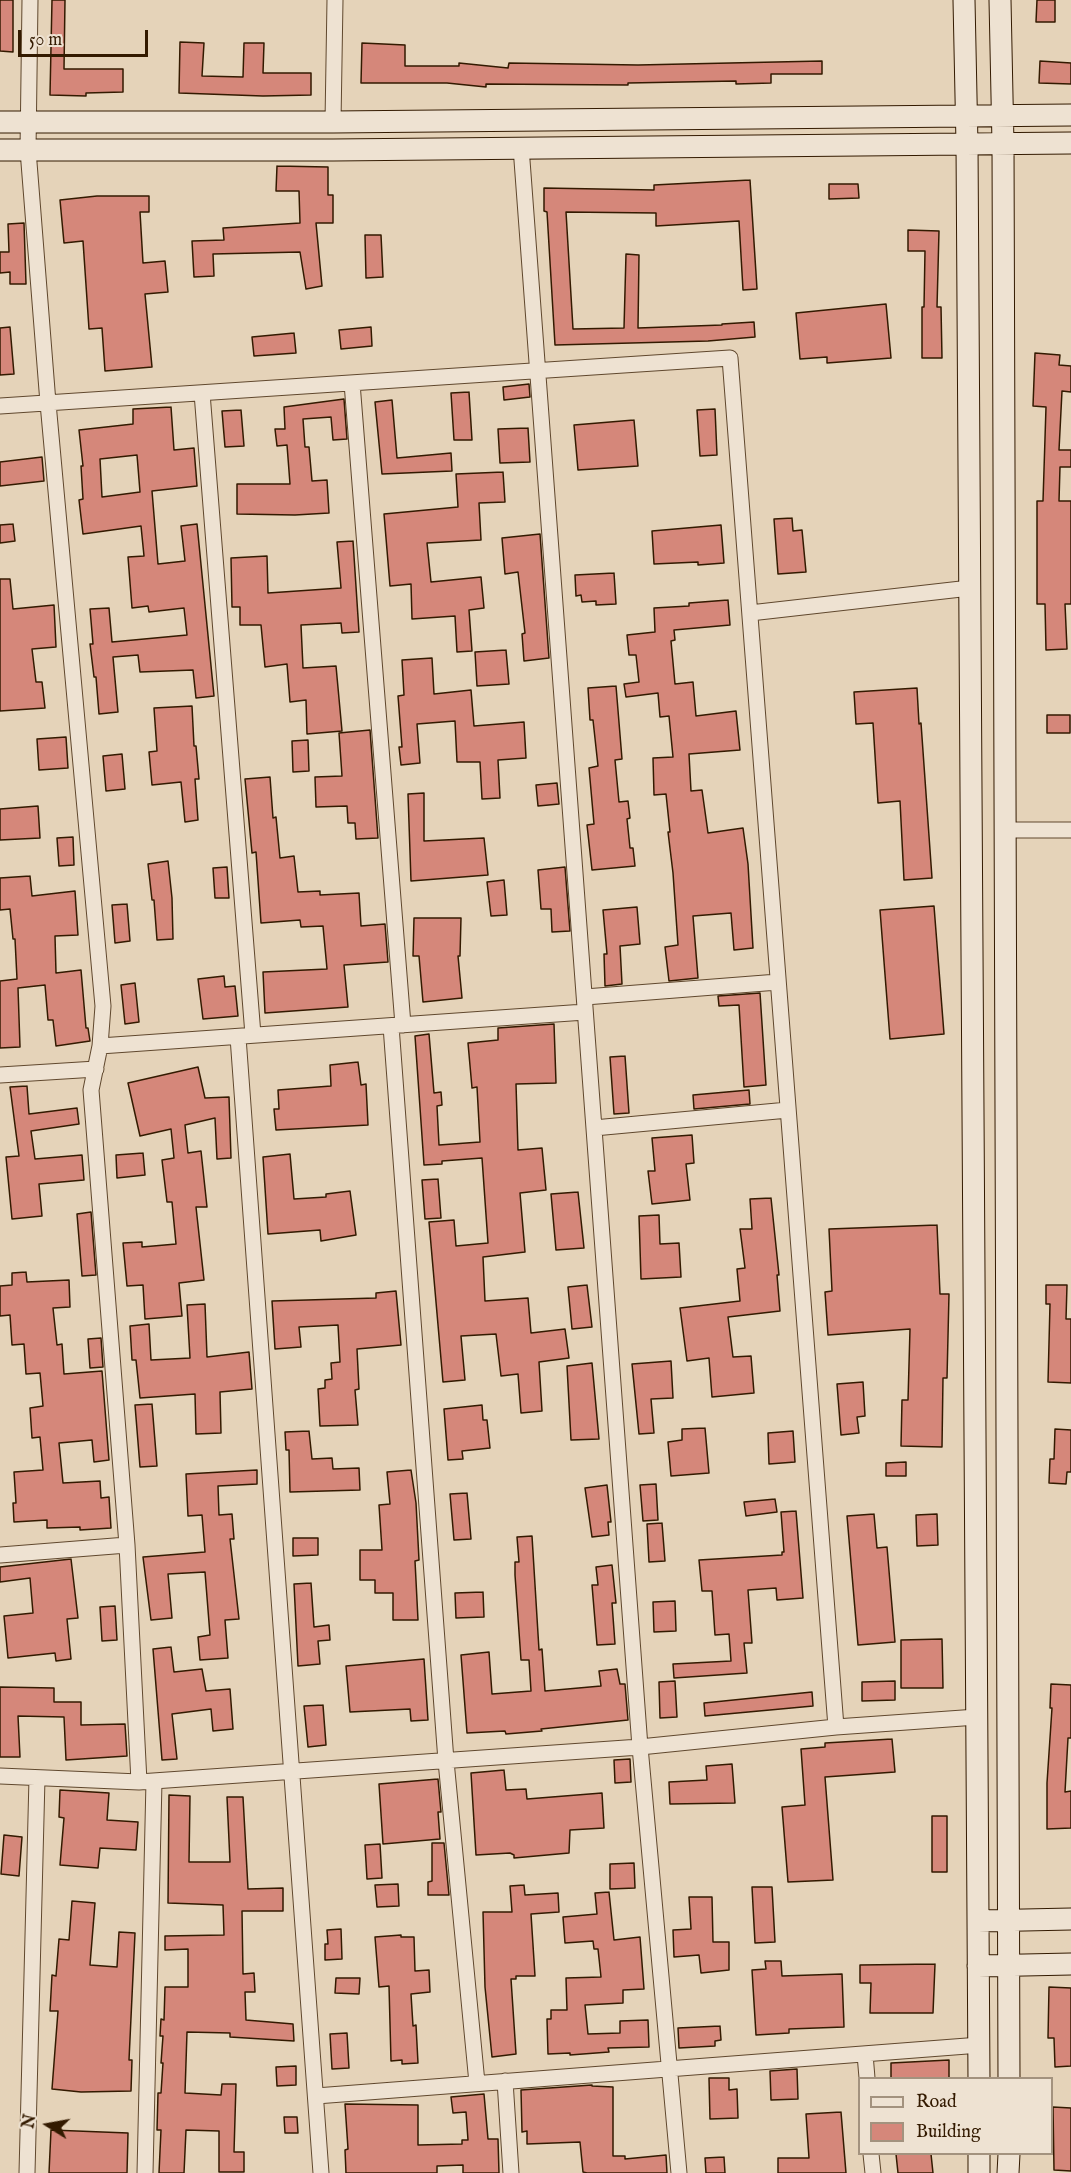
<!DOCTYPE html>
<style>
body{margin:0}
#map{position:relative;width:1071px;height:2173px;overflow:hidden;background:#e5d3b9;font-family:"IM FELL English",serif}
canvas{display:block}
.legend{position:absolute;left:858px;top:2077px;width:195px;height:78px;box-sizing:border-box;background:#eee2d2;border:2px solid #a3927e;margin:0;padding:8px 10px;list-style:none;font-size:18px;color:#331a00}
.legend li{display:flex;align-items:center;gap:12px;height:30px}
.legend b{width:30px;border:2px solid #a3927e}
.north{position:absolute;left:18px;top:2095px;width:60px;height:60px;-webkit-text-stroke:4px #eee2d2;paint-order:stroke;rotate:281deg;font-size:16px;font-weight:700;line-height:24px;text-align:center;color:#331a00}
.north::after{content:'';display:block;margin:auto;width:21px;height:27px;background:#331a00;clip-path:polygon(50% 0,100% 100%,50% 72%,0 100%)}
.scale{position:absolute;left:18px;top:30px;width:130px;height:27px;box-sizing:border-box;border:3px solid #331a00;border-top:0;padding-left:8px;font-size:18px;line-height:21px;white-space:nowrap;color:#331a00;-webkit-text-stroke:4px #eee2d2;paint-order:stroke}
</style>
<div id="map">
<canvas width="1071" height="2173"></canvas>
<ul class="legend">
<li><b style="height:8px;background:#eee2d2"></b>Road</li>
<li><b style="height:16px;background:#d5877a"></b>Building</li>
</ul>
<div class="north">N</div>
<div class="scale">50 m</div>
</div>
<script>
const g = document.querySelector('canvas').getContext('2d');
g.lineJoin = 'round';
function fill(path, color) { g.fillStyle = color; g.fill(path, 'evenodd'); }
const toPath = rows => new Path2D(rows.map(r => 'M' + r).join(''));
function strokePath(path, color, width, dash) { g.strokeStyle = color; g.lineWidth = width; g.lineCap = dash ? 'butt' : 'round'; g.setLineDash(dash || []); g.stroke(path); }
const building = toPath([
 [0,0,13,0,13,52,0,51,0,0],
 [52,0,65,0,64,69,123,69,123,92,86,93,86,96,50,95,52,0],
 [1037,0,1055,0,1055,22,1036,22,1037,0],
 [180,42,204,43,202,76,243,77,244,43,264,43,263,73,311,73,311,95,263,96,179,93,180,42],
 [362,43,405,45,405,66,459,66,459,63,508,68,509,63,638,65,822,61,822,74,771,74,771,83,736,84,736,81,628,83,628,85,486,84,486,87,447,83,361,83,362,43],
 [1040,61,1071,63,1071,84,1039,83,1040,61],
 [277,166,328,167,328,195,333,195,333,223,316,223,322,286,306,289,300,252,213,254,214,276,194,277,192,241,224,240,223,228,300,223,299,191,276,191,277,166],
 [750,180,757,289,743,290,739,221,656,226,656,213,566,212,573,329,624,328,626,254,639,255,638,328,722,325,722,324,754,322,755,337,708,341,555,345,547,212,544,211,544,188,654,190,654,185,750,180],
 [829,184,858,184,859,198,829,199,829,184],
 [97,196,149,196,149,212,140,212,143,263,165,261,168,292,145,294,152,367,105,371,102,328,89,329,83,241,64,243,60,200,97,196],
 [24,223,26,284,10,284,10,272,0,273,0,252,9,252,8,224,24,223],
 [908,230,939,231,937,307,941,307,942,358,922,358,922,307,924,307,925,251,908,251,908,230],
 [365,235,381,235,383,277,366,278,365,235],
 [886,304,891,358,827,363,827,357,800,359,796,313,886,304],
 [10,327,14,374,0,375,0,328,10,327],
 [371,327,372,346,341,349,339,330,371,327],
 [294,333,296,353,254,356,252,337,294,333],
 [1035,353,1060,355,1059,365,1071,366,1071,392,1062,391,1059,450,1071,450,1071,467,1060,467,1059,501,1071,501,1071,604,1065,604,1067,649,1046,650,1045,604,1037,604,1037,501,1043,501,1046,407,1033,406,1035,353],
 [529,384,530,397,504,400,503,387,529,384],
 [469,392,472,440,454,440,451,393,469,392],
 [344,399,347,439,333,440,331,417,303,419,305,447,309,447,312,481,327,480,329,513,295,515,237,514,237,484,290,484,287,445,277,446,275,429,285,429,284,407,344,399],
 [392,400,397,458,451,453,452,471,382,474,375,402,392,400],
 [171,407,174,450,194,448,197,486,152,491,158,564,185,561,181,526,197,524,214,696,196,698,193,670,140,672,138,655,113,657,118,712,99,714,96,677,94,677,90,644,93,644,90,609,109,608,112,642,187,635,184,608,149,612,148,606,132,608,128,557,144,556,141,526,83,534,79,500,83,499,81,466,83,466,79,430,133,424,133,409,171,407],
 [137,455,140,492,102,497,100,459,137,455],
 [715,409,717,455,700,456,697,410,715,409],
 [241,410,244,446,225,447,222,411,241,410],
 [634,420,638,466,578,470,574,425,634,420],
 [528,428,530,462,500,463,498,429,528,428],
 [42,457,44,481,0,486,0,462,42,457],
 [503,472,505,502,479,503,481,540,427,543,431,582,481,577,484,608,469,610,472,651,457,652,455,616,412,619,411,584,390,586,384,514,458,507,456,474,503,472],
 [792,518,793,531,802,530,806,572,778,574,774,519,792,518],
 [13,524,15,541,0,543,0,525,13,524],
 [721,525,724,563,698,565,698,562,654,564,652,531,721,525],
 [540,534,549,658,524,661,522,634,525,633,518,572,505,574,502,538,540,534],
 [353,541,359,632,342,633,341,623,301,625,303,668,336,666,342,731,307,734,306,700,290,702,287,664,265,667,261,625,240,625,240,607,232,607,231,558,267,556,268,593,341,588,337,542,353,541],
 [614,573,616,604,596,605,596,601,582,602,581,595,576,596,575,575,614,573],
 [0,579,10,579,13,609,54,605,56,647,32,649,36,682,42,682,45,708,0,711,0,579],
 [728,600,730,625,674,630,675,640,671,641,675,684,693,682,696,716,736,711,740,750,689,754,691,791,702,790,708,833,743,828,748,864,753,948,734,950,731,913,693,916,698,978,669,981,665,947,678,945,673,873,668,832,670,832,666,794,654,795,653,758,673,757,669,716,660,717,658,693,626,697,624,684,639,682,636,655,629,655,627,635,655,632,654,608,689,606,689,603,728,600],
 [506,650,509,684,477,686,475,652,506,650],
 [432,658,434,694,471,690,474,726,524,722,526,758,498,760,500,798,482,799,480,762,457,762,455,721,417,724,420,763,401,765,399,747,402,747,398,696,404,695,402,660,432,658],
 [616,686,622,759,615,760,619,802,628,801,630,818,627,819,630,848,633,848,635,866,592,870,587,825,594,824,589,768,598,766,593,720,590,720,588,688,616,686],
 [917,688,919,724,921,723,932,878,904,880,900,801,878,803,873,723,856,724,854,692,917,688],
 [192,706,194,746,196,746,199,779,195,779,198,820,185,822,181,782,152,785,149,752,157,751,154,708,192,706],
 [1047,715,1070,715,1070,733,1047,733,1047,715],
 [370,730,378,838,356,839,355,823,348,823,347,806,316,807,315,777,342,776,339,733,370,730],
 [66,737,68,768,39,770,37,739,66,737],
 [308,740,309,771,293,772,292,741,308,740],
 [122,754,125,789,106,791,103,756,122,754],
 [270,777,273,818,276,817,280,858,294,856,298,892,320,891,320,895,359,893,361,926,385,924,388,962,344,965,348,1007,265,1013,263,972,327,969,323,926,301,927,300,920,261,923,256,852,252,853,245,779,270,777],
 [557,783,559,804,538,806,536,785,557,783],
 [424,793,424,841,484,838,488,875,411,881,408,794,424,793],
 [38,806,40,838,0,840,0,809,38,806],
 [73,837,74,865,59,866,57,838,73,837],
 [168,861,172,898,173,939,157,940,154,900,152,900,148,864,168,861],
 [227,867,229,898,215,898,213,868,227,867],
 [565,867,570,931,552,932,551,909,541,909,538,870,565,867],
 [30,876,32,896,75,891,78,935,55,936,56,973,81,970,86,1028,88,1028,90,1041,56,1046,53,1020,48,1020,45,985,18,988,20,1047,0,1048,0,981,17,979,15,939,13,939,10,909,0,910,0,878,30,876],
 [504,880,507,915,491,916,487,882,504,880],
 [127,904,130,941,115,943,112,905,127,904],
 [934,906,944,1034,890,1039,880,910,934,906],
 [637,907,640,944,620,946,622,984,605,986,604,954,607,954,603,910,637,907],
 [414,918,461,918,460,956,458,956,462,998,423,1002,419,956,413,956,414,918],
 [224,976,225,987,235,986,238,1016,203,1019,198,979,224,976],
 [135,983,139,1022,125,1024,121,985,135,983],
 [760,993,766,1085,744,1087,739,1005,719,1006,718,996,760,993],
 [554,1024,556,1083,516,1084,518,1150,542,1148,546,1190,520,1193,525,1252,483,1257,485,1301,528,1298,531,1333,565,1329,569,1358,539,1362,542,1411,521,1413,518,1374,501,1376,496,1334,461,1336,465,1380,443,1382,429,1222,454,1220,456,1246,488,1243,482,1158,442,1161,442,1164,424,1165,415,1036,429,1034,434,1093,441,1092,442,1105,437,1106,439,1145,480,1142,477,1087,472,1088,468,1043,498,1040,498,1028,554,1024],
 [625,1056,629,1113,614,1114,610,1057,625,1056],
 [358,1062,361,1085,366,1084,368,1125,276,1130,274,1109,279,1109,278,1090,331,1086,330,1065,358,1062],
 [198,1067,205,1098,229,1097,231,1158,217,1159,215,1118,185,1125,188,1153,201,1151,207,1207,196,1207,204,1280,179,1283,182,1316,145,1319,143,1285,127,1286,123,1243,142,1242,142,1247,176,1244,172,1202,167,1202,162,1160,174,1158,171,1129,140,1136,128,1083,198,1067],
 [27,1086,29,1114,77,1108,79,1124,31,1131,35,1159,82,1155,84,1180,39,1184,42,1216,12,1219,6,1157,19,1156,10,1087,27,1086],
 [749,1090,750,1104,694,1109,693,1095,749,1090],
 [692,1135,694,1163,686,1164,690,1200,652,1204,648,1171,655,1171,652,1138,692,1135],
 [143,1153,145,1175,117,1178,116,1155,143,1153],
 [290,1154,294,1199,326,1197,326,1194,350,1191,356,1235,321,1241,320,1230,268,1234,263,1157,290,1154],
 [438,1179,441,1218,425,1219,422,1180,438,1179],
 [578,1192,584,1248,556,1250,551,1194,578,1192],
 [771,1198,779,1275,777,1275,780,1311,728,1317,733,1357,751,1356,754,1393,712,1397,709,1358,687,1361,680,1308,740,1301,737,1269,745,1268,740,1229,752,1229,750,1199,771,1198],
 [91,1212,96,1275,82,1276,77,1214,91,1212],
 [659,1215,660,1244,679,1243,681,1277,641,1279,639,1216,659,1215],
 [937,1225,940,1294,949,1294,947,1378,943,1378,942,1447,901,1446,902,1400,908,1400,910,1329,828,1335,825,1292,832,1291,829,1229,937,1225],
 [26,1272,27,1282,69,1280,70,1307,53,1308,57,1345,62,1344,64,1374,102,1371,109,1460,94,1462,92,1440,59,1443,63,1483,100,1481,101,1498,109,1497,111,1528,80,1530,80,1527,47,1528,47,1520,14,1522,13,1503,16,1503,14,1472,43,1470,40,1437,32,1438,30,1408,43,1406,40,1373,26,1374,24,1344,12,1345,10,1315,0,1316,0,1286,12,1285,12,1273,26,1272],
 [587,1285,592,1327,572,1329,568,1287,587,1285],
 [1046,1285,1067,1285,1066,1319,1071,1319,1071,1383,1048,1382,1050,1304,1046,1304,1046,1285],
 [396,1291,401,1345,357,1349,359,1389,355,1390,358,1425,320,1426,318,1389,325,1388,325,1380,332,1379,331,1363,340,1362,338,1325,299,1327,301,1347,275,1349,272,1301,376,1298,376,1293,396,1291],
 [205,1304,207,1357,249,1352,252,1389,220,1392,221,1433,196,1434,195,1394,140,1398,136,1360,132,1360,130,1326,149,1324,151,1360,190,1358,187,1305,205,1304],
 [101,1338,103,1367,90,1368,88,1339,101,1338],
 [671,1361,673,1398,651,1399,654,1433,639,1434,632,1364,671,1361],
 [592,1363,599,1439,571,1440,567,1366,592,1363],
 [863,1382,865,1416,857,1417,859,1433,841,1435,837,1384,863,1382],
 [152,1404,157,1466,140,1467,135,1405,152,1404],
 [482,1405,483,1420,487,1420,490,1448,462,1451,463,1459,448,1460,444,1409,482,1405],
 [705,1428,709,1473,671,1476,668,1442,682,1440,682,1429,705,1428],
 [1055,1429,1071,1430,1071,1472,1067,1472,1066,1484,1049,1483,1050,1459,1054,1459,1055,1429],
 [309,1431,312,1459,332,1458,333,1469,359,1468,360,1490,290,1492,289,1450,286,1450,285,1432,309,1431],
 [793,1431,795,1462,769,1464,768,1433,793,1431],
 [906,1462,906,1476,886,1476,886,1463,906,1462],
 [257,1470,257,1484,218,1486,219,1515,232,1514,234,1539,230,1539,239,1619,225,1620,228,1658,200,1660,198,1637,210,1635,205,1572,168,1574,172,1618,151,1620,143,1557,205,1552,202,1515,188,1516,186,1474,257,1470],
 [411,1470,416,1503,419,1560,415,1561,418,1620,393,1620,393,1593,375,1593,375,1580,360,1580,360,1550,382,1550,379,1505,390,1504,387,1472,411,1470],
 [656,1484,658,1520,643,1521,640,1485,656,1484],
 [607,1485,611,1522,608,1522,609,1535,592,1537,585,1488,607,1485],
 [467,1493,471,1539,454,1540,450,1494,467,1493],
 [775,1499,777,1512,746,1516,744,1502,775,1499],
 [796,1511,803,1598,777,1600,776,1588,748,1590,752,1643,744,1643,747,1673,674,1678,673,1664,731,1661,729,1634,715,1635,712,1591,702,1591,699,1560,782,1555,782,1552,784,1552,781,1512,796,1511],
 [874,1514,877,1548,887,1547,895,1642,858,1645,847,1516,874,1514],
 [937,1514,938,1545,917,1546,916,1515,937,1514],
 [662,1523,665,1561,649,1562,647,1524,662,1523],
 [532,1536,539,1650,542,1649,545,1691,601,1686,599,1671,617,1669,620,1684,625,1684,628,1720,541,1729,542,1731,506,1734,505,1731,467,1733,461,1655,489,1652,492,1694,531,1691,529,1660,521,1660,515,1575,515,1562,519,1562,517,1537,532,1536],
 [293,1538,318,1538,318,1555,293,1556,293,1538],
 [71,1559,78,1618,67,1619,71,1659,56,1661,55,1653,8,1658,4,1616,33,1613,30,1578,0,1582,0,1567,71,1559],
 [612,1565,616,1603,612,1603,615,1644,597,1645,592,1585,598,1585,596,1567,612,1565],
 [311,1583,314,1627,329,1625,330,1640,318,1641,320,1664,298,1666,294,1584,311,1583],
 [483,1592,484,1617,456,1618,455,1593,483,1592],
 [675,1601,676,1631,654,1632,653,1602,675,1601],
 [115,1606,117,1640,102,1641,100,1607,115,1606],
 [942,1639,943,1688,901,1688,901,1640,942,1639],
 [171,1647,174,1672,202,1669,206,1691,230,1689,233,1729,213,1731,211,1709,172,1714,177,1759,162,1760,153,1649,171,1647],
 [424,1659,428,1720,411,1721,410,1709,350,1712,346,1666,424,1659],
 [675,1681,677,1717,660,1718,659,1682,675,1681],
 [895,1681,895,1700,862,1701,862,1682,895,1681],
 [1051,1684,1071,1685,1071,1738,1068,1738,1065,1792,1071,1791,1071,1828,1047,1829,1047,1783,1052,1708,1050,1708,1051,1684],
 [0,1687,54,1688,54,1702,81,1702,81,1725,125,1724,127,1756,66,1760,64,1717,18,1716,20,1757,0,1757,0,1687],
 [812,1692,813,1706,705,1716,704,1703,812,1692],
 [323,1705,326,1745,308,1747,304,1706,323,1705],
 [892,1739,895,1772,825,1777,833,1880,788,1882,782,1807,805,1805,801,1749,825,1747,825,1743,892,1739],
 [630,1759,631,1782,615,1783,614,1760,630,1759],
 [732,1764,735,1803,670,1804,669,1782,707,1780,706,1766,732,1764],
 [504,1770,506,1790,526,1789,527,1799,602,1793,604,1828,570,1830,569,1853,514,1858,514,1855,510,1853,476,1855,471,1773,504,1770],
 [438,1779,441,1812,438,1812,440,1839,383,1844,379,1784,438,1779],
 [60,1790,109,1793,107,1820,138,1822,136,1850,100,1848,98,1868,60,1865,64,1818,59,1817,60,1790],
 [169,1795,190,1796,189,1862,230,1862,227,1797,243,1797,248,1889,283,1888,283,1911,242,1911,243,1974,254,1973,255,1992,245,1992,246,2020,293,2024,294,2041,230,2037,230,2033,187,2032,185,2093,221,2095,222,2084,236,2084,234,2152,244,2152,244,2172,219,2172,219,2131,186,2130,184,2173,159,2173,161,2130,157,2130,158,2093,161,2093,163,2063,161,2063,163,2036,160,2036,161,2019,164,2020,165,1987,188,1987,188,1949,165,1950,165,1936,224,1935,223,1905,168,1903,169,1795],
 [932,1816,947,1816,947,1872,932,1872,932,1816],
 [4,1835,22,1837,19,1876,1,1874,4,1835],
 [432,1843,444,1843,449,1895,428,1895,428,1882,432,1881,432,1843],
 [380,1844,382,1878,367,1879,365,1845,380,1844],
 [634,1863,635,1888,610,1889,610,1864,634,1863],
 [398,1884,399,1906,377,1907,375,1885,398,1884],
 [524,1885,525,1895,558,1893,559,1912,531,1914,535,1976,516,1976,516,1979,511,1979,516,2054,492,2057,485,1987,483,1912,512,1912,510,1886,524,1885],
 [752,1887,772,1887,775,1942,755,1943,752,1887],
 [609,1892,614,1940,640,1937,644,1989,623,1990,623,2003,585,2005,588,2034,620,2033,620,2021,648,2020,649,2047,608,2048,609,2052,570,2055,570,2053,548,2054,547,2019,551,2019,551,2010,567,2010,566,1978,601,1977,598,1949,594,1949,593,1941,565,1943,563,1917,597,1914,595,1893,609,1892],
 [689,1897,712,1897,713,1942,729,1942,729,1970,701,1973,699,1955,674,1957,673,1930,691,1929,689,1897],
 [72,1901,95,1903,90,1965,117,1967,119,1932,135,1933,129,2060,132,2060,131,2091,81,2092,52,2089,58,2011,50,2011,52,1975,56,1976,59,1939,69,1940,72,1901],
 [341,1929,342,1959,325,1960,325,1944,328,1944,327,1930,341,1929],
 [401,1935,401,1937,414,1937,415,1971,429,1970,430,1992,411,1994,413,2026,416,2025,418,2063,402,2064,402,2060,391,2061,389,1986,379,1987,375,1937,401,1935],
 [765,1961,781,1961,782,1976,842,1974,844,2027,789,2029,789,2033,756,2035,752,1970,766,1969,765,1961],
 [935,1964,933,2013,870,2013,871,1983,860,1983,860,1965,935,1964],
 [336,1978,360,1978,359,1994,335,1993,336,1978],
 [1049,1987,1071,1988,1071,2066,1055,2067,1054,2038,1048,2038,1049,1987],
 [720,2026,721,2040,715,2041,715,2046,679,2048,678,2028,720,2026],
 [347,2033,349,2068,332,2069,330,2034,347,2033],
 [949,2060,949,2079,891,2079,891,2063,949,2060],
 [296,2066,296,2085,277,2086,276,2067,296,2066],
 [797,2069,798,2099,771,2100,770,2071,797,2069],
 [709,2078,729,2078,729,2090,737,2089,738,2118,710,2119,709,2078],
 [592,2085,592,2086,613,2087,613,2156,625,2156,625,2159,666,2155,667,2173,587,2173,583,2172,580,2142,527,2144,527,2131,522,2132,521,2090,592,2085],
 [484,2094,488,2139,498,2139,499,2173,463,2173,463,2165,437,2166,437,2173,346,2173,345,2150,348,2149,345,2104,418,2105,418,2145,462,2144,462,2140,468,2140,466,2112,453,2113,451,2097,484,2094],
 [1053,2107,1071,2108,1071,2171,1054,2170,1053,2107],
 [841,2112,846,2173,778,2173,778,2158,809,2158,806,2114,841,2112],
 [284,2117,297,2117,298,2133,285,2133,284,2117],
 [51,2130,128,2133,127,2173,49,2173,51,2130],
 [896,2154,931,2154,933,2173,898,2173,896,2154],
 [724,2157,725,2173,706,2173,705,2158,724,2157]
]);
fill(building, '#d5877a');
strokePath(building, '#331a00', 1.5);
const street = toPath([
 [30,0,28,150,48,403,103,1006,100,1046,91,1090,127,1545,139,1782],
 [333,122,335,0],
 [521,147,640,1747,679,2173],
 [352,383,403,1025],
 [202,393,253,1035],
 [0,406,730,358,836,1727],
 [750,613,970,588],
 [1006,830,1071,830],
 [585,997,778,982],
 [391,1026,446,1761,477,2083],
 [238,1037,321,2173],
 [100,1046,585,1012],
 [0,1075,96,1069],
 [594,1128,788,1110],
 [0,1555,127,1545],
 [0,1776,139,1782,640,1747,836,1727,977,1717],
 [865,2054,867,2078],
 [505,2081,511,2173],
 [316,2096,980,2045],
 [871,2154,873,2173],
 [27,2173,37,1778],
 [145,2173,154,1781]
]);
const secondary = toPath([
 [964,0,967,144,979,2078],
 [1000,0,1003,144,1009,2078],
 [0,122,333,122,1071,115],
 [0,150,333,150,1071,143],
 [978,1921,1071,1919],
 [978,1966,1071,1964],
 [979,2173,979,2154],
 [1008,2173,1009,2154]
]);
strokePath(street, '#60482e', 17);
strokePath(secondary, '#331a00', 23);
strokePath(street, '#eee2d2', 15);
strokePath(secondary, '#eee2d2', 21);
</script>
